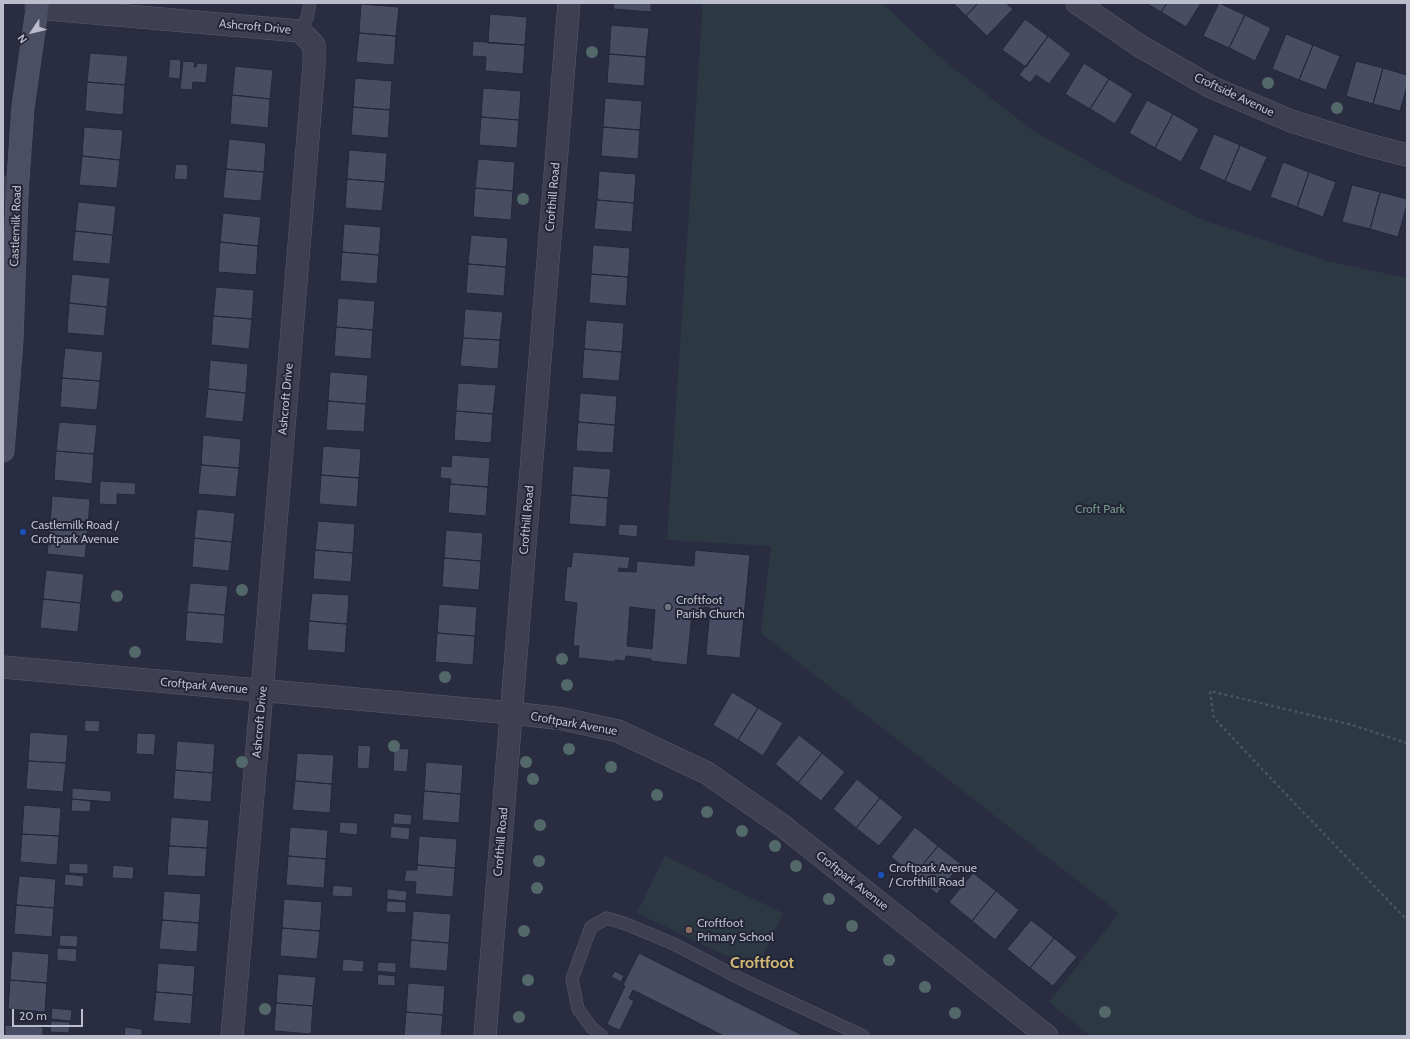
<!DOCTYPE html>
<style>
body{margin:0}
#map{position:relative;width:1410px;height:1039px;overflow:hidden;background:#2a2d42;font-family:Cabin,sans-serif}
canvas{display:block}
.frame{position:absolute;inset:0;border:4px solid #bbbdcc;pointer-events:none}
.north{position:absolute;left:12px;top:12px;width:40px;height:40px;-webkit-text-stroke:3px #232537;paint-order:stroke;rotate:235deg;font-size:11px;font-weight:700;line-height:16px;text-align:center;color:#bbbdcc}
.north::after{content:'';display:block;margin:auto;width:14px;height:18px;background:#bbbdcc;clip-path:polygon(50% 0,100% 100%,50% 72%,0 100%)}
.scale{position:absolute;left:12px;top:1009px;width:71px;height:18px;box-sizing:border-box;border:2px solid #bbbdcc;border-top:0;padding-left:5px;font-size:12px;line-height:14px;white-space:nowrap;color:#bbbdcc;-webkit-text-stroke:3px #232537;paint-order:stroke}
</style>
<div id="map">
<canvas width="1410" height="1039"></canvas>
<div class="frame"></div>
<div class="north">N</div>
<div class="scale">20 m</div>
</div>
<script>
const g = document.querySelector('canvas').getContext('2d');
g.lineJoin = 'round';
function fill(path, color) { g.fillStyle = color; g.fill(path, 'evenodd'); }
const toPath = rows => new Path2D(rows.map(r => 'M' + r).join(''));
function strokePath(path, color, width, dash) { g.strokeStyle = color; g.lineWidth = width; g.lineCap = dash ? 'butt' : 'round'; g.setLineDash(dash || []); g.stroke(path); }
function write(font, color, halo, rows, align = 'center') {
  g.font = font + ' Cabin,sans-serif'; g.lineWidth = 4; g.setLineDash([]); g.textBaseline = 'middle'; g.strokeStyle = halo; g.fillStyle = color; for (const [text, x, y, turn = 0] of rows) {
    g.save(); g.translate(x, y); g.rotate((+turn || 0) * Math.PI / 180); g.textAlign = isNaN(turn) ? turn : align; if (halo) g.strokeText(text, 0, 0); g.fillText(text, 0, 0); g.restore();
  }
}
fill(toPath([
 [703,3,882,3,943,60,1032,130,1121,180,1205,221,1331,262,1407,278,1407,1036,1091,1036,1049,1002,1119,913,761,633,771,546,667,540],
 [665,856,783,913,756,970,637,913]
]), '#2c3943');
const building = toPath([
 [614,3,651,3,651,12,613,9,614,3],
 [953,3,978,3,966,16,953,3],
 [978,3,1006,3,1013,9,987,36,966,16,978,3],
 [1146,3,1167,3,1161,12,1146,3],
 [1167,3,1201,3,1186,27,1161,12,1167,3],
 [1219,3,1245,15,1229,48,1203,36,1219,3],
 [361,4,399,7,396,36,359,33,361,4],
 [490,14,527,17,525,45,488,43,490,14],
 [1245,15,1271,28,1255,61,1229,48,1245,15],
 [1025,19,1048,36,1026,67,1002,50,1025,19],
 [611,25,649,28,646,57,609,54,611,25],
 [359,33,396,36,394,65,356,62,359,33],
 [1286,34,1313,45,1299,80,1272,69,1286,34],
 [1048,36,1071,54,1049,84,1036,75,1030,83,1019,75,1048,36],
 [473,41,525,45,523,74,485,71,486,57,472,56,473,41],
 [1313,45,1340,56,1326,90,1299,80,1313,45],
 [90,53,128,56,125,85,87,82,90,53],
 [609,54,646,57,644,86,607,83,609,54],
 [170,59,181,60,180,79,168,78,170,59],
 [183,61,195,62,194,67,196,67,197,63,208,64,206,83,193,82,192,90,180,89,183,61],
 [1356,61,1383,68,1373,104,1346,96,1356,61],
 [1084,63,1109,79,1090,109,1065,94,1084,63],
 [235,66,273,70,270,99,232,95,235,66],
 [1383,68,1407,75,1407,86,1400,111,1373,104,1383,68],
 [355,78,392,81,390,110,353,107,355,78],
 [1109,79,1133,94,1115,124,1090,109,1109,79],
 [87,82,125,85,123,115,85,111,87,82],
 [483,88,521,91,519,120,481,117,483,88],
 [232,95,270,99,268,128,230,124,232,95],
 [605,98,642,101,640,130,603,127,605,98],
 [1147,100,1173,114,1155,148,1129,133,1147,100],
 [353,107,390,110,388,138,351,135,353,107],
 [1173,114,1199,129,1181,162,1155,148,1173,114],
 [481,117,519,120,517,148,479,145,481,117],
 [84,127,123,130,120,160,82,156,84,127],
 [603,127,640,130,638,159,601,156,603,127],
 [1214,134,1240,145,1225,181,1199,169,1214,134],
 [229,139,266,143,264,172,226,169,229,139],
 [1240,145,1267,157,1251,192,1225,181,1240,145],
 [349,150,387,153,385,182,347,179,349,150],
 [82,156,120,160,117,188,79,185,82,156],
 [478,159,515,162,513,191,475,188,478,159],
 [1283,162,1309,172,1297,207,1270,197,1283,162],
 [176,164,188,165,187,180,174,179,176,164],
 [226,169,264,172,261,201,223,198,226,169],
 [599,171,636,174,634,203,597,200,599,171],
 [1309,172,1336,182,1323,217,1297,207,1309,172],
 [347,179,385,182,382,211,345,208,347,179],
 [1352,185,1380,192,1370,229,1342,222,1352,185],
 [475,188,513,191,511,220,473,217,475,188],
 [1380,192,1407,199,1407,204,1398,237,1370,229,1380,192],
 [597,200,634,203,632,232,594,229,597,200],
 [78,202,116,206,113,235,75,231,78,202],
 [223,213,261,217,258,246,220,242,223,213],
 [344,224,381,227,379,255,342,252,344,224],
 [75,231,113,235,110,264,72,261,75,231],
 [471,235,508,238,506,267,468,264,471,235],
 [220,242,258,246,256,275,218,272,220,242],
 [593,245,630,248,628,277,591,274,593,245],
 [342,252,379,255,377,284,340,281,342,252],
 [468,264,506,267,504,296,466,293,468,264],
 [72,274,110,278,107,307,69,303,72,274],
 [591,274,628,277,626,306,589,303,591,274],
 [216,287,254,290,252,319,213,316,216,287],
 [338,298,375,301,373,330,336,327,338,298],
 [69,303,107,307,104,336,67,333,69,303],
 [465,309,503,312,500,340,463,338,465,309],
 [213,316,252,319,249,349,211,345,213,316],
 [586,320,624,323,622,352,584,349,586,320],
 [336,327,373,330,371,359,334,356,336,327],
 [463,338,500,340,498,369,460,366,463,338],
 [65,348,103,352,100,381,62,378,65,348],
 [584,349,622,352,619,381,582,378,584,349],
 [210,360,248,364,246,393,208,389,210,360],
 [330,372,368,375,366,404,328,401,330,372],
 [62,378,100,381,97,410,60,407,62,378],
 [458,383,496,385,493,414,456,411,458,383],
 [208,389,246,393,243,422,205,418,208,389],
 [580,393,617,396,615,425,578,422,580,393],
 [328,401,366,404,364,432,326,430,328,401],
 [456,411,493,414,491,443,454,440,456,411],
 [59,422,97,425,94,454,56,451,59,422],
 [578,422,615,425,613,453,576,451,578,422],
 [203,435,241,439,239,468,201,465,203,435],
 [323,446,361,449,359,478,321,475,323,446],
 [56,451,94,454,92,484,54,480,56,451],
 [452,455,490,458,488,487,450,484,451,479,440,478,441,466,451,467,452,455],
 [201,465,239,468,236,497,198,494,201,465],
 [573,466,611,469,608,498,571,495,573,466],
 [321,475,359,478,357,507,319,504,321,475],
 [100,481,136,483,135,495,117,494,117,505,99,504,100,481],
 [450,484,488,487,486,516,448,513,450,484],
 [571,495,608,498,606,527,569,524,571,495],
 [52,496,90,499,88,528,50,525,52,496],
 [197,509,235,513,232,542,194,538,197,509],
 [318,521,355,524,353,553,315,550,318,521],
 [619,524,638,525,637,537,618,535,619,524],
 [50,525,88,528,85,558,47,554,50,525],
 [446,530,483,533,481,561,444,558,446,530],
 [194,538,232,542,229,571,192,567,194,538],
 [315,550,353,553,351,582,313,579,315,550],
 [695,550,750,555,740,658,706,655,710,608,704,607,703,614,692,613,687,665,651,661,651,659,626,656,625,661,615,660,615,662,578,658,579,646,573,646,577,603,564,601,567,566,571,567,573,552,630,557,628,569,619,568,618,571,636,572,637,561,694,566,695,550],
 [630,607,655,610,652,649,627,646,630,607],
 [444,558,481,561,479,590,442,587,444,558],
 [46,570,84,574,81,603,43,599,46,570],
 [190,583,228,586,225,615,187,612,190,583],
 [312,593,349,595,347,624,309,621,312,593],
 [43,599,81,603,78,632,40,628,43,599],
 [439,604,477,607,475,636,437,633,439,604],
 [187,612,225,615,223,644,185,641,187,612],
 [309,621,347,624,345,653,307,650,309,621],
 [437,633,475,636,473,665,435,662,437,633],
 [732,692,758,708,738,740,713,725,732,692],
 [758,708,783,723,763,756,738,740,758,708],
 [85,720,100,721,99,732,84,731,85,720],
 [30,732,68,735,66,763,28,761,30,732],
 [137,733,156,734,154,755,136,754,137,733],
 [799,735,822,753,798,783,775,764,799,735],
 [177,741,215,744,213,773,175,770,177,741],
 [358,745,371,746,369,769,357,768,358,745],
 [394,748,409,749,407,772,393,771,394,748],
 [297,753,334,755,332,784,295,781,297,753],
 [822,753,845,772,821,801,798,783,822,753],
 [28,761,66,763,63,792,26,789,28,761],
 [426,762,463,765,461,794,424,791,426,762],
 [175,770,213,773,211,802,173,799,175,770],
 [857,779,880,798,856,828,833,809,857,779],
 [295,781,332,784,330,813,292,810,295,781],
 [72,788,111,791,111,802,72,799,72,788],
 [424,791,461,794,459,823,422,820,424,791],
 [880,798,903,817,879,846,856,828,880,798],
 [72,799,91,801,90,812,71,811,72,799],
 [24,805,61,808,59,836,22,834,24,805],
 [394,813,412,815,411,825,393,824,394,813],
 [171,817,209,820,207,848,169,846,171,817],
 [340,822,358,823,357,835,339,833,340,822],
 [391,826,410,828,409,840,390,838,391,826],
 [290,827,328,830,326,859,288,856,290,827],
 [915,827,938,846,914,875,891,857,915,827],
 [22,834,59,836,57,865,20,862,22,834],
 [419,836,457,839,455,868,417,865,419,836],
 [169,846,207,848,205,877,167,875,169,846],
 [938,846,961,864,937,894,914,875,938,846],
 [288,856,326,859,324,888,286,885,288,856],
 [69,863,88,864,88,874,69,873,69,863],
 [113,865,134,867,133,879,112,878,113,865],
 [417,865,455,868,453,897,415,894,416,882,404,881,406,870,417,870,417,865],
 [973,873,996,891,972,921,949,902,973,873],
 [65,874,84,876,83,887,64,885,65,874],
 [19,876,56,879,54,908,16,905,19,876],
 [333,885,353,887,352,897,332,896,333,885],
 [387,889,407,891,406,901,387,899,387,889],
 [164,891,201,894,199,923,162,920,164,891],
 [996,891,1019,910,995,940,972,921,996,891],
 [284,899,322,902,320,931,282,928,284,899],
 [387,901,406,902,406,913,386,912,387,901],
 [16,905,54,908,52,937,14,934,16,905],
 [413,911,451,914,449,943,411,940,413,911],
 [162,920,199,923,197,952,159,949,162,920],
 [1031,920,1054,938,1030,968,1007,949,1031,920],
 [282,928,320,931,317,959,280,956,282,928],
 [60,935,78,936,77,947,59,946,60,935],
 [1054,938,1077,957,1053,986,1030,968,1054,938],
 [411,940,449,943,447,971,409,968,411,940],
 [57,948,77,949,76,962,57,960,57,948],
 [12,951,49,954,47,983,10,980,12,951],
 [639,953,804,1036,724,1036,633,990,629,998,634,1001,620,1030,614,1028,607,1024,625,986,623,985,639,953],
 [343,959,364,961,363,972,342,971,343,959],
 [378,962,396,963,396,973,377,971,378,962],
 [158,963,195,966,193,995,156,992,158,963],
 [615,971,624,976,621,982,611,977,615,971],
 [278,974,316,977,313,1006,276,1003,278,974],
 [378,974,395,976,395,986,377,985,378,974],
 [10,980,47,983,45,1012,8,1009,10,980],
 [408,983,445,986,443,1015,406,1012,408,983],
 [156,992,193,995,191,1024,153,1021,156,992],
 [276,1003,313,1006,311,1034,274,1031,276,1003],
 [52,1008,72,1010,71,1021,51,1019,52,1008],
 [406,1012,443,1015,441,1036,404,1036,406,1012],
 [51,1021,70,1022,69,1033,50,1032,51,1021],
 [5,1025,43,1027,43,1036,5,1036,5,1025],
 [125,1027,142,1029,142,1036,124,1036,125,1027]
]);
fill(building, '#494d63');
strokePath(building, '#252739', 1);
const lane = toPath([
 [300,31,307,18,310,3],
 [602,1036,592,1028,578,1009,572,979,591,927,607,918,626,924,674,944,743,980,863,1036]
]);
const street = toPath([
 [1077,3,1140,46,1211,87,1291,121,1368,145,1407,155],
 [36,8,300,31,314,45,314,65,262,691,232,1036],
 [3,187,17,194],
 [3,667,512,713,563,719,618,731,707,773,783,826,1047,1036],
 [485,1036,569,3]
]);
const secondary = toPath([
 [3,451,12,340,17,194,23,107,38,3]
]);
strokePath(lane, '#595b6c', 13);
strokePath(street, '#595b6c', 23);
strokePath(secondary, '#595b6c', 23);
strokePath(toPath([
 [1407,743,1352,725,1210,691,1214,718,1280,788,1407,920]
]), '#47555d', 2.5, [3, 3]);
strokePath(lane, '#3e4052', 12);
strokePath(street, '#3e4052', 22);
strokePath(secondary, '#4c4e64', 22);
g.fillStyle = '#536969';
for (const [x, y] of [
 [592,52],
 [1268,83],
 [1337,108],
 [523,199],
 [242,590],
 [117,596],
 [135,652],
 [562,659],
 [445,677],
 [567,685],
 [394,746],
 [569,749],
 [242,762],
 [526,762],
 [611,767],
 [533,779],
 [657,795],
 [707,812],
 [540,825],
 [742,831],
 [775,846],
 [539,861],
 [796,866],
 [537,888],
 [829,899],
 [852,926],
 [524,931],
 [889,960],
 [528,980],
 [925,987],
 [265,1009],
 [1105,1012],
 [955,1013],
 [519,1017]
]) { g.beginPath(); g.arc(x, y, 6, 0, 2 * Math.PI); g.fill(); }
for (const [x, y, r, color] of [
 [23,532,4,"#1a4fb4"],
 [668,607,4,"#6b7280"],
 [881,875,4,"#1a4fb4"],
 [689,930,4,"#8d6e63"]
]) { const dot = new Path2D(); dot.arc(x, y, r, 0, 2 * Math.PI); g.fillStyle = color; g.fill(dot); strokePath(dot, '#232537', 1.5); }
write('12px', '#bbbdcc', '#232537', [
 ["Ashcroft Drive",255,27,5],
 ["Croftside Avenue",1234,95,25],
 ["Crofthill Road",553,197,-85],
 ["Castlemilk Road",16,226,-88],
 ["Ashcroft Drive",286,399,-85],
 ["Crofthill Road",527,520,-85],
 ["Croftpark Avenue",204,686,5],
 ["Ashcroft Drive",260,722,-85],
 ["Croftpark Avenue",574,724,10],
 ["Crofthill Road",501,842,-85],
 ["Croftpark Avenue",852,881,38]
]);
write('12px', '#759a89', '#232537', [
 ["Croft Park",1100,509]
]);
write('12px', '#bbbdcc', '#232537', [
 ["Castlemilk Road /",31,525],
 ["Croftpark Avenue",31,539],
 ["Croftfoot",676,600],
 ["Parish Church",676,614],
 ["Croftpark Avenue",889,868],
 ["/ Crofthill Road",889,882],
 ["Croftfoot",697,923],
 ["Primary School",697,937]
], 'left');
write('bold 16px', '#ceb674', '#232537', [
 ["Croftfoot",762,963]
]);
</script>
